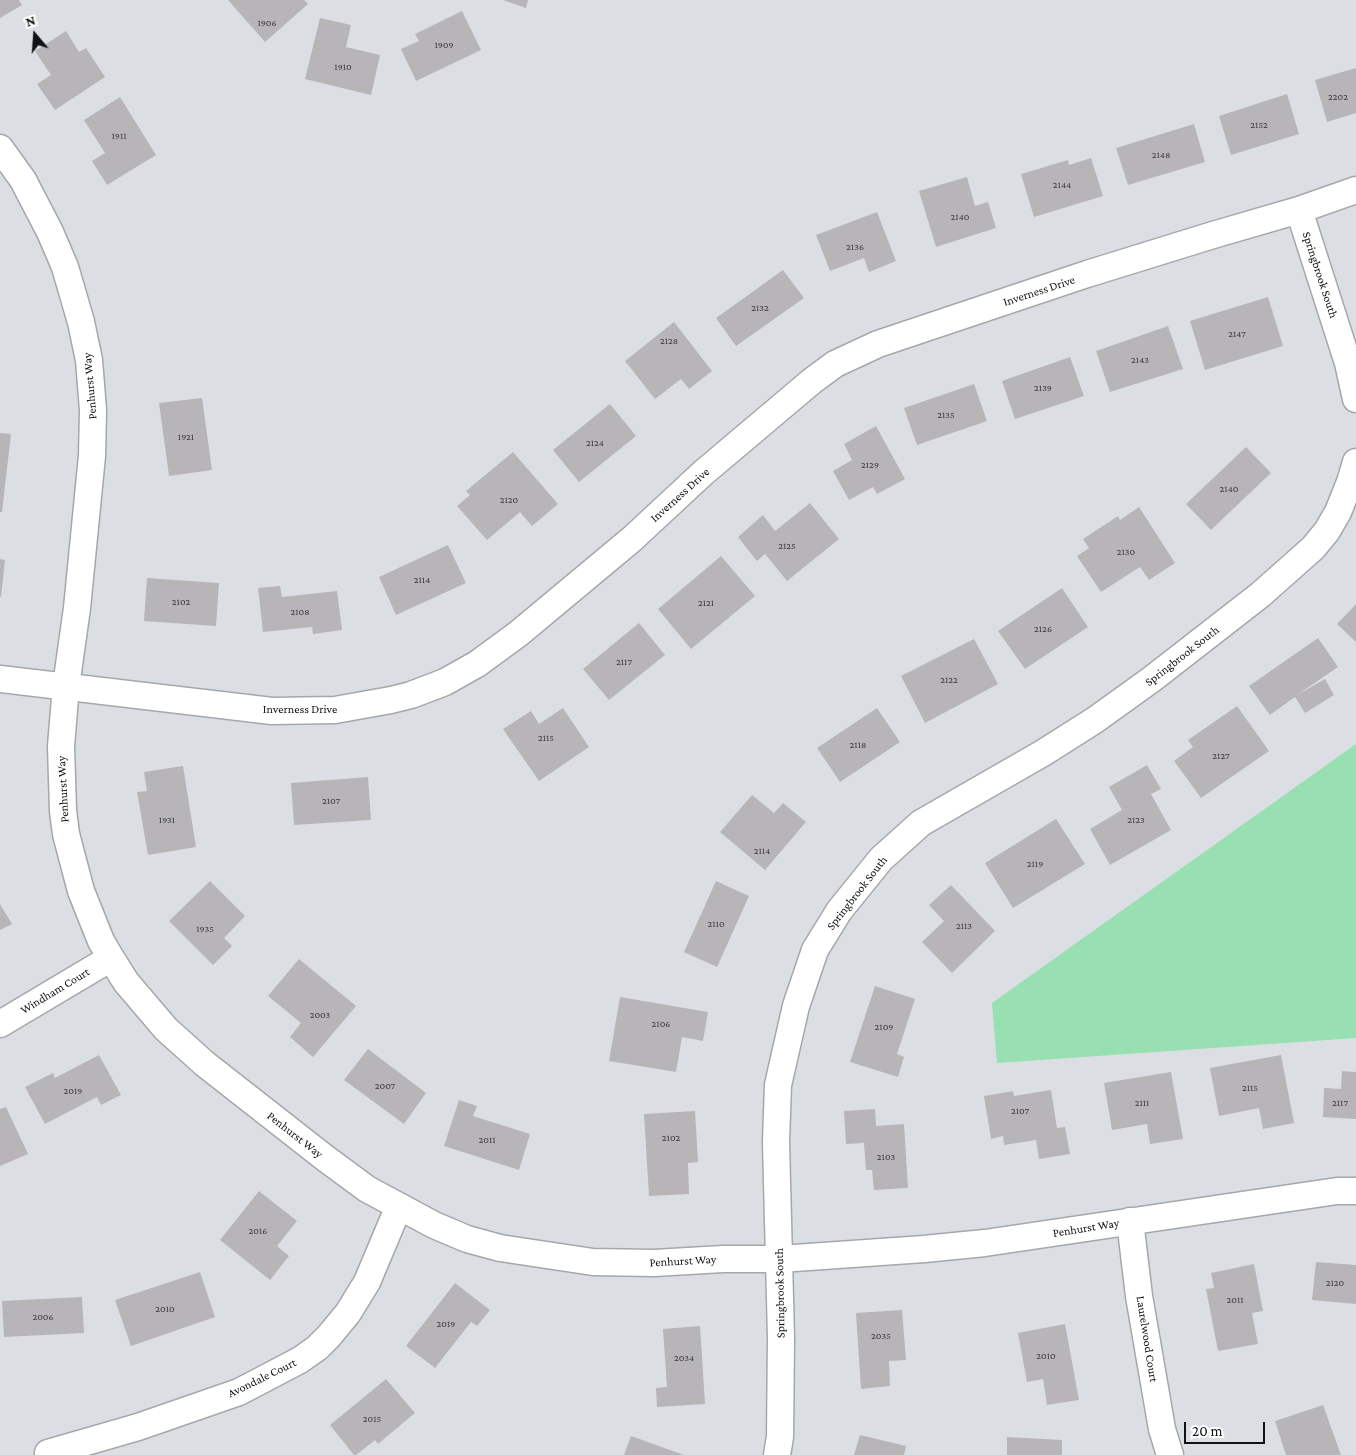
<!DOCTYPE html>
<style>
body{margin:0}
#map{position:relative;width:1356px;height:1455px;overflow:hidden;background:#dbdfe3;font-family:"Crimson Pro",serif}
canvas{display:block}
.north{position:absolute;left:10px;top:10px;width:50px;height:50px;-webkit-text-stroke:4px #fff;paint-order:stroke;rotate:342deg;font-size:14px;font-weight:700;line-height:20px;text-align:center;color:#111213}
.north::after{content:'';display:block;margin:auto;width:18px;height:22px;background:#111213;clip-path:polygon(50% 0,100% 100%,50% 72%,0 100%)}
.scale{position:absolute;left:1184px;top:1422px;width:81px;height:22px;box-sizing:border-box;border:2px solid #111213;border-top:0;padding-left:6px;font-size:15px;line-height:18px;white-space:nowrap;color:#111213;-webkit-text-stroke:4px #fff;paint-order:stroke}
</style>
<div id="map">
<canvas width="1356" height="1455"></canvas>
<div class="north">N</div>
<div class="scale">20 m</div>
</div>
<script>
const g = document.querySelector('canvas').getContext('2d');
g.lineJoin = 'round';
function fill(path, color) { g.fillStyle = color; g.fill(path, 'evenodd'); }
const toPath = rows => new Path2D(rows.map(r => 'M' + r).join(''));
function strokePath(path, color, width, dash) { g.strokeStyle = color; g.lineWidth = width; g.lineCap = dash ? 'butt' : 'round'; g.setLineDash(dash || []); g.stroke(path); }
function write(font, color, halo, rows, align = 'center') {
  g.font = font + ' "Crimson Pro",serif'; g.lineWidth = 5; g.setLineDash([]); g.textBaseline = 'middle'; g.strokeStyle = halo; g.fillStyle = color; for (const [text, x, y, turn = 0] of rows) {
    g.save(); g.translate(x, y); g.rotate((+turn || 0) * Math.PI / 180); g.textAlign = isNaN(turn) ? turn : align; if (halo) g.strokeText(text, 0, 0); g.fillText(text, 0, 0); g.restore();
  }
}
fill(toPath([
 [1356,744,1356,1038,997,1063,992,1003]
]), '#98dfb2');
fill(toPath([
 [0,0,19,0,22,5,0,18],
 [228,0,304,0,308,4,265,42],
 [503,0,528,0,526,8],
 [462,11,481,50,416,81,401,49,419,41,415,34],
 [320,18,351,25,346,47,380,55,371,95,305,79],
 [66,31,79,52,86,48,105,77,55,110,37,84,51,75,35,51],
 [1356,68,1356,113,1327,122,1315,80],
 [1287,94,1299,134,1231,155,1219,116],
 [120,97,156,155,107,185,92,161,105,153,84,120],
 [1194,124,1205,162,1128,185,1116,148],
 [1091,158,1103,196,1034,217,1021,174,1068,160,1069,165],
 [967,177,975,206,988,202,996,228,936,247,919,191],
 [877,212,896,261,869,272,864,258,830,271,816,235],
 [783,270,804,298,736,346,716,318],
 [1268,297,1283,346,1205,370,1190,321],
 [674,322,712,371,689,389,681,379,655,399,625,361],
 [1168,326,1183,369,1110,392,1096,351],
 [1070,357,1084,396,1015,419,1002,381],
 [974,384,987,421,917,445,904,408],
 [202,398,212,470,169,476,159,403],
 [610,404,636,436,579,482,553,450],
 [876,426,905,479,877,494,873,487,849,500,833,471,852,460,844,444],
 [0,433,11,434,2,512,0,512],
 [1246,447,1271,473,1211,530,1186,504],
 [513,452,558,504,532,526,520,512,487,540,457,506,470,495,466,491],
 [810,503,839,539,787,581,765,554,757,561,738,537,763,515,775,531],
 [1139,507,1175,563,1149,580,1140,567,1101,592,1077,556,1089,548,1083,539,1118,516,1120,520],
 [448,545,466,583,396,615,379,577],
 [721,556,755,596,691,649,658,609],
 [0,559,5,560,1,597,0,597],
 [147,578,219,583,216,626,144,621],
 [280,586,282,597,337,591,342,630,313,634,312,627,263,632,258,588],
 [1062,588,1088,627,1025,669,998,631],
 [1356,604,1356,642,1337,624],
 [639,623,665,655,609,700,583,669],
 [1318,638,1338,667,1297,695,1325,679,1334,695,1305,713,1295,697,1270,715,1249,686],
 [974,639,998,684,925,723,901,676],
 [1237,706,1269,751,1201,798,1174,761,1193,747,1188,740],
 [563,708,589,747,539,781,503,729,531,711,539,724],
 [877,708,900,742,840,782,817,748],
 [1147,765,1161,789,1151,794,1171,830,1110,865,1090,829,1122,810,1109,787],
 [183,766,196,847,148,855,137,792,147,791,144,772],
 [368,777,371,820,294,825,291,783],
 [752,795,774,813,783,803,806,822,765,870,720,832],
 [1056,819,1085,864,1013,908,985,863],
 [210,881,245,916,224,938,232,946,213,965,169,921],
 [716,881,749,896,717,967,684,952],
 [951,885,995,931,952,973,922,942,944,921,929,905],
 [0,904,12,924,0,930],
 [299,959,356,1006,313,1057,290,1037,301,1023,268,996],
 [875,986,915,999,897,1054,904,1057,898,1077,850,1062],
 [620,997,708,1012,703,1041,682,1037,676,1072,609,1061],
 [368,1049,426,1093,404,1124,344,1080],
 [99,1055,121,1095,101,1105,97,1097,45,1124,25,1087,53,1073,55,1078],
 [1281,1055,1294,1123,1263,1129,1259,1108,1219,1116,1210,1068],
 [1342,1071,1356,1072,1356,1119,1323,1117,1324,1088,1341,1089],
 [1171,1072,1183,1139,1150,1144,1147,1124,1112,1130,1104,1083],
 [1051,1090,1057,1128,1065,1127,1070,1154,1039,1159,1036,1140,1004,1145,1003,1136,991,1139,984,1096,1013,1091,1014,1096],
 [459,1100,477,1106,473,1116,530,1134,519,1170,444,1146],
 [6,1107,28,1154,0,1166,0,1109],
 [875,1109,876,1126,904,1124,908,1188,874,1190,872,1170,866,1170,864,1143,846,1144,844,1111],
 [695,1111,698,1162,688,1163,689,1194,649,1196,644,1114],
 [259,1191,297,1221,277,1246,289,1256,270,1280,220,1240],
 [1316,1262,1356,1265,1356,1304,1312,1300],
 [1254,1264,1263,1311,1252,1313,1258,1344,1218,1351,1206,1289,1214,1288,1211,1273],
 [200,1272,215,1317,131,1346,115,1300],
 [455,1283,490,1310,477,1326,471,1322,435,1368,406,1346],
 [82,1297,84,1333,4,1337,2,1301],
 [902,1310,906,1360,889,1361,890,1386,861,1389,856,1313],
 [1065,1324,1079,1400,1047,1405,1043,1379,1027,1382,1018,1333],
 [700,1326,705,1404,657,1407,656,1388,667,1387,663,1329],
 [386,1379,415,1413,378,1444,375,1440,356,1455,354,1455,330,1425],
 [1323,1405,1341,1455,1286,1455,1275,1421],
 [860,1435,906,1446,904,1455,854,1455],
 [631,1436,684,1455,624,1455],
 [1007,1437,1062,1440,1062,1455,1007,1455]
]), '#b8b5b9');
const minor = toPath([
 [0,148,23,180,50,232,65,267,81,322,89,360,93,410,92,456,77,608,66,686,61,746,63,811,66,834,81,891,101,941,111,958,126,982,166,1029,205,1064,325,1158,367,1189,434,1225,467,1239,500,1248,593,1262,654,1263,723,1259,780,1259,924,1249,985,1243,1337,1191,1356,1191],
 [1299,210,1348,363,1356,399],
 [0,679,272,711,335,710,391,700,411,695,445,682,477,664,518,634,632,539,703,473,812,381,835,364,878,344,1087,274,1213,235,1299,210,1356,190],
 [0,1024,111,958],
 [1130,1221,1139,1296,1162,1429,1170,1455],
 [48,1453,138,1427,239,1392,300,1360,317,1348,329,1336,348,1313,367,1282,399,1206],
 [777,1455,780,1437,781,1338,776,1142,778,1085,796,1006,815,950,839,911,881,859,921,823,1043,753,1095,720,1152,679,1260,595,1313,548,1327,531,1338,512,1350,482,1356,462]
]);
strokePath(minor, '#a4a8ab', 29);
strokePath(minor, '#fff', 26);
write('10px', '#3b3b3c', null, [
 ["1906",267,23],
 ["1909",444,45],
 ["1910",343,67],
 ["2202",1338,97],
 ["2152",1259,125],
 ["1911",119,136],
 ["2148",1161,155],
 ["2144",1062,185],
 ["2140",960,217],
 ["2136",855,247],
 ["2132",760,308],
 ["2147",1237,334],
 ["2128",669,341],
 ["2143",1140,360],
 ["2139",1043,388],
 ["2135",946,415],
 ["1921",186,437],
 ["2124",595,443],
 ["2129",870,465],
 ["2140",1229,489],
 ["2120",509,500],
 ["2125",787,546],
 ["2130",1126,552],
 ["2114",422,580],
 ["2102",181,602],
 ["2121",706,603],
 ["2108",300,612],
 ["2126",1043,629],
 ["2117",624,662],
 ["2122",949,680],
 ["2115",546,738],
 ["2118",858,745],
 ["2127",1221,756],
 ["2107",331,801],
 ["1931",167,820],
 ["2123",1136,820],
 ["2114",762,851],
 ["2119",1035,864],
 ["2110",716,924],
 ["2113",964,926],
 ["1935",205,929],
 ["2003",320,1015],
 ["2106",661,1024],
 ["2109",884,1027],
 ["2007",385,1086],
 ["2115",1250,1088],
 ["2019",73,1091],
 ["2111",1142,1103],
 ["2117",1340,1103],
 ["2107",1020,1111],
 ["2102",671,1138],
 ["2011",487,1140],
 ["2103",886,1157],
 ["2016",258,1231],
 ["2120",1335,1283],
 ["2011",1235,1300],
 ["2010",165,1309],
 ["2006",43,1317],
 ["2019",446,1324],
 ["2035",881,1336],
 ["2010",1046,1356],
 ["2034",684,1358],
 ["2015",372,1419]
]);
write('12px', '#111213', '#fff', [
 ["Springbrook South",1320,275,72],
 ["Inverness Drive",1039,291,-18],
 ["Penhurst Way",90,386,-95],
 ["Inverness Drive",680,495,-42],
 ["Springbrook South",1182,656,-38],
 ["Inverness Drive",300,709],
 ["Penhurst Way",63,789,-93],
 ["Springbrook South",857,893,-52],
 ["Windham Court",55,991,-31],
 ["Penhurst Way",295,1135,38],
 ["Penhurst Way",1086,1228,-9],
 ["Penhurst Way",683,1261,-3],
 ["Springbrook South",780,1293,-91],
 ["Laurelwood Court",1147,1339,81],
 ["Avondale Court",262,1378,-26]
]);
</script>
